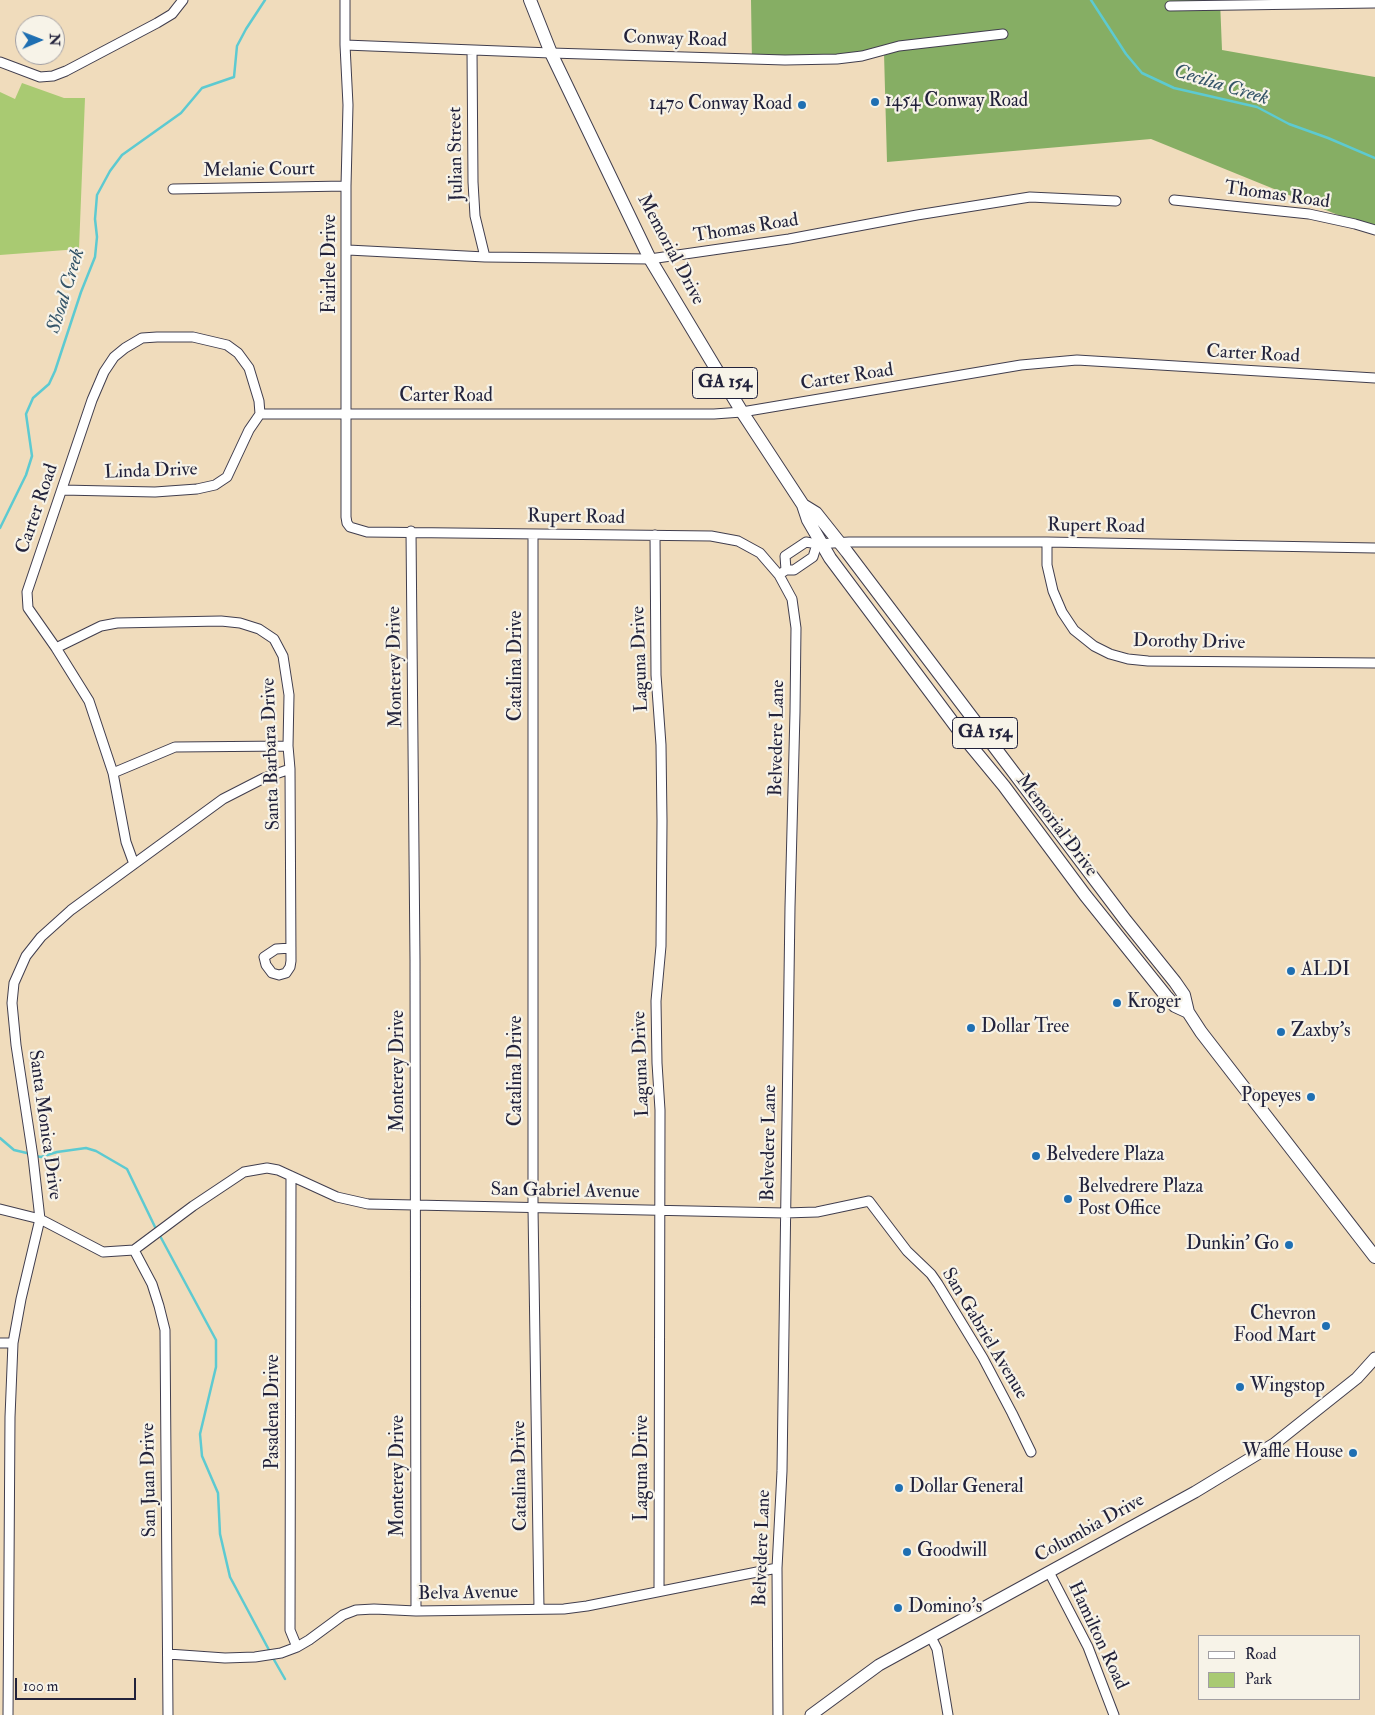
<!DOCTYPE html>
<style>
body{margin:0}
#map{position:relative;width:1375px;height:1715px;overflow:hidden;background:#f0dcbc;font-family:"IM FELL Double Pica",serif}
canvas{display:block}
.legend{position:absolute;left:1198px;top:1635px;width:162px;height:65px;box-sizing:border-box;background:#f7f3e8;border:1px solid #a29fa3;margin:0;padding:6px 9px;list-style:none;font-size:15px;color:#22223b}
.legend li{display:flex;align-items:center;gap:10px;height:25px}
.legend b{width:25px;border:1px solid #a29fa3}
.north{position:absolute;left:15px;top:15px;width:50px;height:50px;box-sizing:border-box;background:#f7f3e8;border:1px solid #a29fa3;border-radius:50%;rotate:89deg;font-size:14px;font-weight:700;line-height:20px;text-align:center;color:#22223b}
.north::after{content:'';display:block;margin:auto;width:18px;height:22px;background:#1f6fb2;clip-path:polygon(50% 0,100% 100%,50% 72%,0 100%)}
.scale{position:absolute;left:15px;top:1678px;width:121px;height:22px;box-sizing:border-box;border:2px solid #22223b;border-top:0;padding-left:6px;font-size:15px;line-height:18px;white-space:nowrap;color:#22223b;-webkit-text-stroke:4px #f7f3e8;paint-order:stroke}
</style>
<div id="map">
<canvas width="1375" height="1715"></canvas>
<ul class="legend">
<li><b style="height:6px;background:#fff"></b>Road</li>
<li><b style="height:14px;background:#a9ca72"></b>Park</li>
</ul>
<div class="north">N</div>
<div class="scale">100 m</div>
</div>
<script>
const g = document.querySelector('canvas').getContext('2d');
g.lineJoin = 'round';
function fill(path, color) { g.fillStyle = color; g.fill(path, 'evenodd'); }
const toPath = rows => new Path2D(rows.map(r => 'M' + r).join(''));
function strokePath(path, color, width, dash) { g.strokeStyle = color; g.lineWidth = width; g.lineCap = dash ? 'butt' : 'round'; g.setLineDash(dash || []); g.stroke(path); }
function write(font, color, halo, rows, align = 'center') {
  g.font = font + ' "IM FELL Double Pica",serif'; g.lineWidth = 4.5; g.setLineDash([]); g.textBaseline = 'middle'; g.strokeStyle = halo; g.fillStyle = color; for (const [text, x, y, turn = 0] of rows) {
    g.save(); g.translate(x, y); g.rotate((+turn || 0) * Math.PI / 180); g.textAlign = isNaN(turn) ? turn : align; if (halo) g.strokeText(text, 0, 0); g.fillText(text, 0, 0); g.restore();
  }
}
fill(toPath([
 [22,83,64,98,85,98,79,249,0,255,0,92,15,99]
]), '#a9ca72');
fill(toPath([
 [751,0,1220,0,1222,50,1375,77,1375,230,1151,139,887,162,884,53,752,63]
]), '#86ae64');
strokePath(toPath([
 [1091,0,1126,54,1142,73,1174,88,1257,107,1289,124,1328,138,1375,158],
 [0,528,26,475,32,456,26,414,33,398,49,384,55,371,81,292,95,257,97,237,95,219,97,195,110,171,122,155,181,113,202,88,234,77,237,46,246,29,265,0],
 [0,1138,14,1150,31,1154],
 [36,1156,41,1157,57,1152,86,1148,96,1151,127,1169,156,1229],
 [159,1234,216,1340,216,1367,200,1434,202,1456,218,1493,220,1534,230,1577,269,1650],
 [273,1658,285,1679]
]), '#5dcad1', 2.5);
const street = toPath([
 [345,0,345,45,348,105,346,186,346,517,347,523,350,527,367,532,711,536,738,541,760,553,779,575,792,599,796,628,795,712,790,907,782,1471,777,1568,778,1715],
 [1170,6,1375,3],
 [345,45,551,53,785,60,837,59,862,56,899,46,1003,34],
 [472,50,473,182,475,216,485,257],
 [0,62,40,77,53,76,66,71,157,23,172,14,183,0],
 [173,189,346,186],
 [1174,200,1309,214,1355,224,1375,230],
 [348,250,485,257,650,259,789,239,917,215,1030,197,1116,201],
 [260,414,714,414,742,412,1021,365,1077,360,1375,378],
 [62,490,155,492,197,489,215,485,227,477,249,430,260,414],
 [411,531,415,960,416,1611],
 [533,534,533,1208,539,1609],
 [655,535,656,675,661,745,662,821,661,946,656,1001,657,1063,660,1110,659,1591],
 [1047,542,1047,565,1053,591,1062,612,1074,630,1094,646,1110,654,1128,659,1148,661,1375,663],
 [786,570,785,556,806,542,817,544,849,542,1047,542,1375,548],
 [783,572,786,570,794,570,813,557,817,544],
 [56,648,101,626,117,623,221,621,240,623,259,629,274,639,283,656,289,695,288,746,290,769,291,961,290,967,286,973,279,975,272,973,266,965,264,957,276,949,291,948],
 [113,773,175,747,288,746],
 [134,864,126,842,113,773,89,701,56,648,28,608,27,592,92,400,104,372,114,357,125,348,142,338,157,337,193,337,227,345,238,353,249,368,259,401,260,414],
 [291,1176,290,1630,297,1647],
 [0,1209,40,1219,103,1252,134,1250,193,1206,244,1172,267,1168,278,1170,337,1197,368,1204,785,1213,817,1212,869,1201,907,1251,931,1274,938,1284,983,1358,1012,1413,1031,1452],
 [134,1250,152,1284,159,1306,165,1330,168,1715],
 [0,1343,13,1343],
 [1049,1572,1088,1647,1114,1715],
 [931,1637,937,1649,948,1715],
 [168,1654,225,1658,255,1657,281,1653,297,1647,309,1640,343,1615,356,1610,374,1609,416,1611,564,1609,587,1606,777,1568],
 [8,1715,10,1417,13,1343,21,1299,40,1219,33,1157,16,1045,12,1003,14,983,26,956,41,937,71,910,223,799,264,778,290,769]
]);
const secondary = toPath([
 [811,1715,879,1665,1195,1492,1274,1444,1357,1378,1375,1358]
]);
const primary = toPath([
 [530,0,551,53,650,259,742,412,803,505,808,520,830,558,966,740,1004,786,1085,895,1166,996,1175,1006,1188,1012],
 [803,505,816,513,847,552,1126,921,1175,982,1184,995,1188,1012,1201,1032,1375,1257]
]);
strokePath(street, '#413e4e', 11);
strokePath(secondary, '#413e4e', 13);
strokePath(primary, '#413e4e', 14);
strokePath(street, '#fff', 9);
strokePath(secondary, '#fff', 11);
strokePath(primary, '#fff', 12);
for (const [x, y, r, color] of [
 [875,102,5,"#1f6fb2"],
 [802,105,5,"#1f6fb2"],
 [1291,971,5,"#1f6fb2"],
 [1117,1003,5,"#1f6fb2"],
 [971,1028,5,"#1f6fb2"],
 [1281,1032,5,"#1f6fb2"],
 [1311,1097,5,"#1f6fb2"],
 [1036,1156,5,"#1f6fb2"],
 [1068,1199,5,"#1f6fb2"],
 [1289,1245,5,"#1f6fb2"],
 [1326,1326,5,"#1f6fb2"],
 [1240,1387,5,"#1f6fb2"],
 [1353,1453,5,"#1f6fb2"],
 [899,1488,5,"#1f6fb2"],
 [907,1552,5,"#1f6fb2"],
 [898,1608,5,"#1f6fb2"]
]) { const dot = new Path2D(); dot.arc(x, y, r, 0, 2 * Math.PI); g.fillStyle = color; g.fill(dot); strokePath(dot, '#f7f3e8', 2); }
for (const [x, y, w] of [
 [725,383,65],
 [985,733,65]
]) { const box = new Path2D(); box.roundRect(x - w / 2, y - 15.5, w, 31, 4); g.fillStyle = '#f7f3e8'; g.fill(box); strokePath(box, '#22223b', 1); }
write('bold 18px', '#22223b', null, [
 ["GA 154",725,383],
 ["GA 154",985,733]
]);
write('19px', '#22223b', '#f7f3e8', [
 ["Conway Road",675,40,2],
 ["Julian Street",457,154,-91],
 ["Melanie Court",259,171,-1],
 ["Thomas Road",1277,196,8],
 ["Thomas Road",746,229,-9],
 ["Memorial Drive",670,250,62],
 ["Fairlee Drive",331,264,-90],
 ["Carter Road",1253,355,3],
 ["Carter Road",847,378,-9],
 ["Carter Road",446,397],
 ["Linda Drive",151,472,-2],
 ["Carter Road",38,509,-71],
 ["Rupert Road",576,518,1],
 ["Rupert Road",1096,527,1],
 ["Dorothy Drive",1189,643,1],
 ["Laguna Drive",641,659,-92],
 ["Catalina Drive",517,666,-90],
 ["Monterey Drive",396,667,-91],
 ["Belvedere Lane",778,738,-89],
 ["Santa Barbara Drive",272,754,-92],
 ["Memorial Drive",1056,826,53],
 ["Laguna Drive",642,1064,-92],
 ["Monterey Drive",399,1071,-90],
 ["Catalina Drive",517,1071,-90],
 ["Santa Monica Drive",44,1125,82],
 ["Belvedere Lane",770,1143,-89],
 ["San Gabriel Avenue",565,1192,1],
 ["San Gabriel Avenue",984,1334,59],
 ["Pasadena Drive",274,1412,-90],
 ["Laguna Drive",643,1468,-90],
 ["Monterey Drive",399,1476,-90],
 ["Catalina Drive",521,1476,-91],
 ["San Juan Drive",150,1480,-91],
 ["Columbia Drive",1090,1529,-29],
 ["Belvedere Lane",763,1548,-88],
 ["Belva Avenue",468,1594,-1],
 ["Hamilton Road",1097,1636,65]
]);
write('19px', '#22223b', '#f7f3e8', [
 ["1454 Conway Road",885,102],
 ["1470 Conway Road",792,105,"right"],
 ["ALDI",1301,971],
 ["Kroger",1127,1003],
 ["Dollar Tree",981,1028],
 ["Zaxby's",1291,1032],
 ["Popeyes",1301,1097,"right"],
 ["Belvedere Plaza",1046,1156],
 ["Belvedrere Plaza",1078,1188],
 ["Post Office",1078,1210],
 ["Dunkin' Go",1279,1245,"right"],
 ["Chevron",1316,1315,"right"],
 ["Food Mart",1316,1337,"right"],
 ["Wingstop",1250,1387],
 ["Waffle House",1343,1453,"right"],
 ["Dollar General",909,1488],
 ["Goodwill",917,1552],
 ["Domino's",908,1608]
], 'left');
write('italic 20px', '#345468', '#f7f3e8', [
 ["Cecilia Creek",1221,86,17],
 ["Shoal Creek",67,291,-73]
]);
</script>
